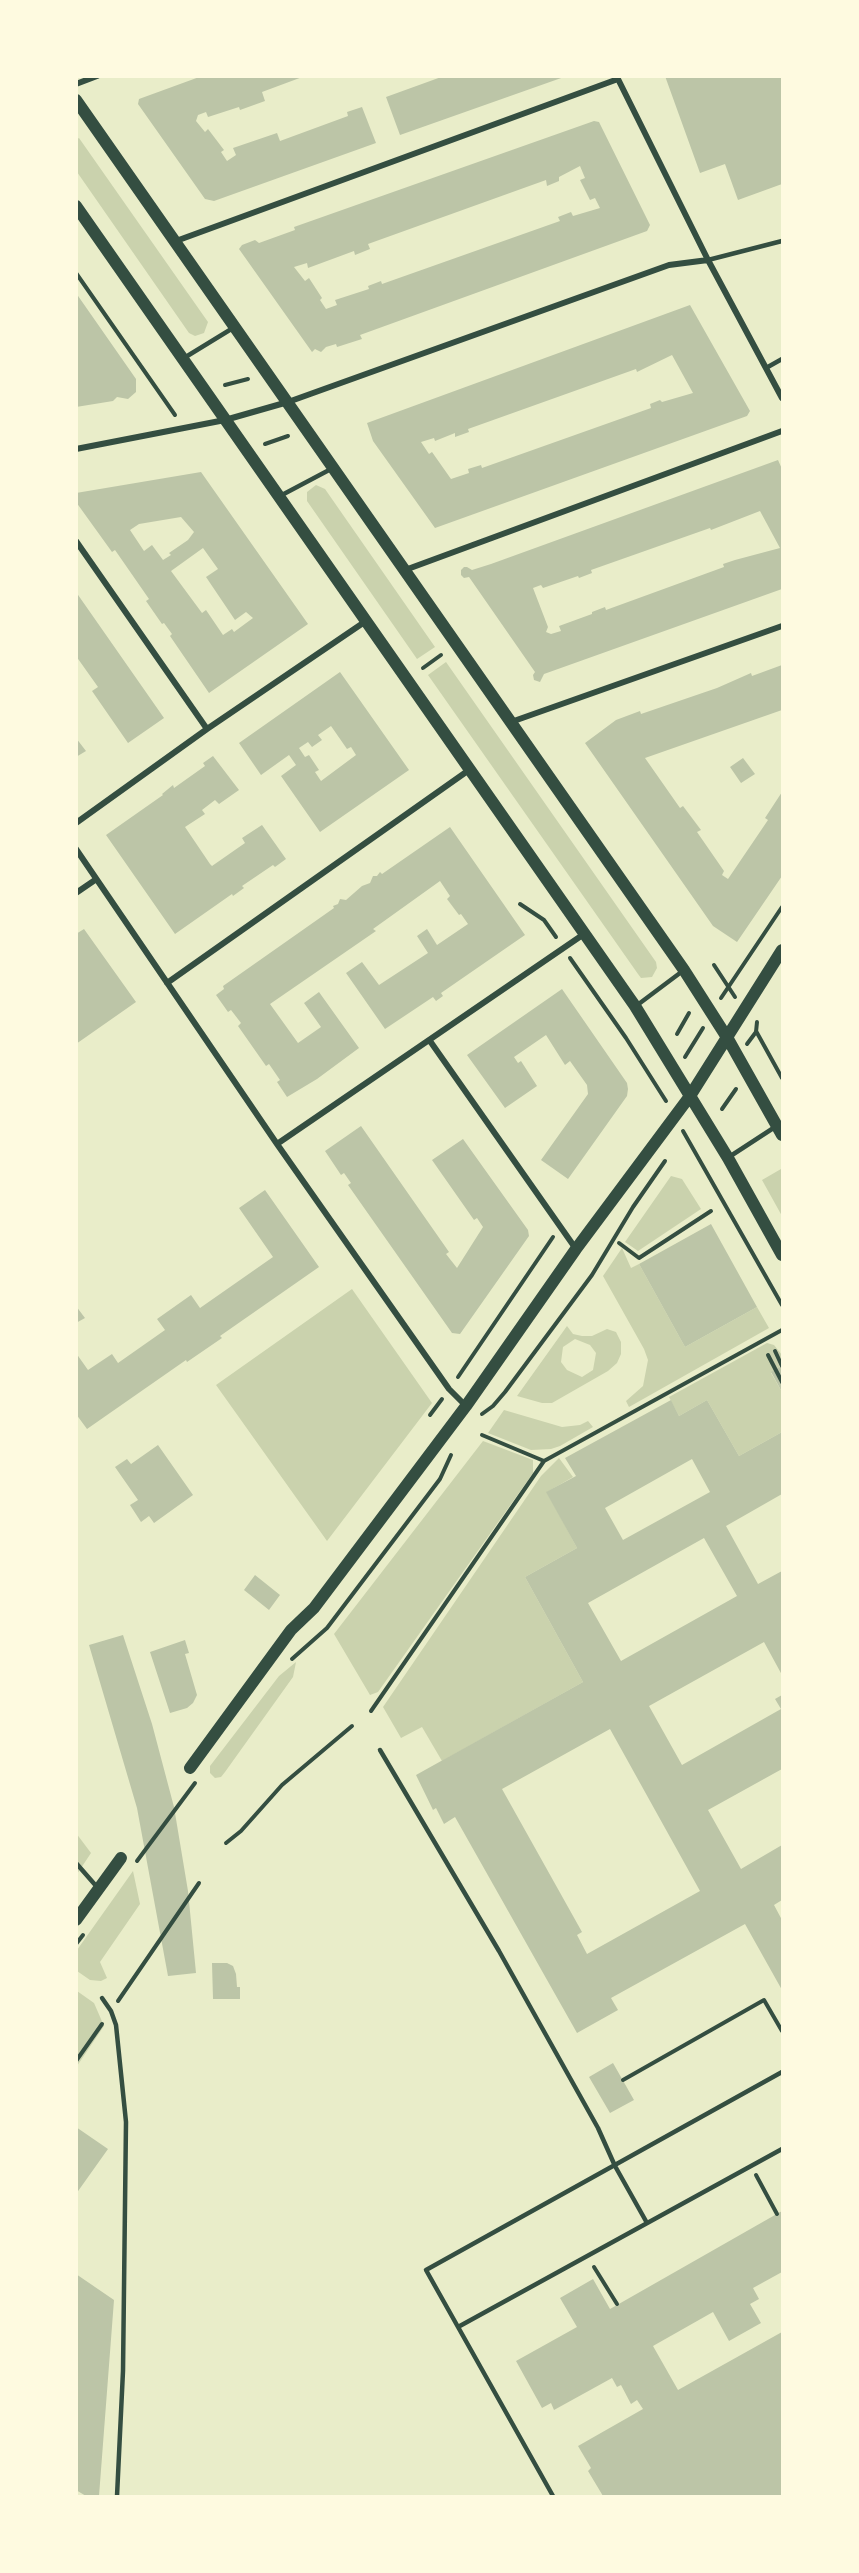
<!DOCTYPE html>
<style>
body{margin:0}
#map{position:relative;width:859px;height:2573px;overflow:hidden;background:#e9edc9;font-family:"Asap Condensed",sans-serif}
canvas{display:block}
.frame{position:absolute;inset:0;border:78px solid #fefae0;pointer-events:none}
</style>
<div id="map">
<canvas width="859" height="2573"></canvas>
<div class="frame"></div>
</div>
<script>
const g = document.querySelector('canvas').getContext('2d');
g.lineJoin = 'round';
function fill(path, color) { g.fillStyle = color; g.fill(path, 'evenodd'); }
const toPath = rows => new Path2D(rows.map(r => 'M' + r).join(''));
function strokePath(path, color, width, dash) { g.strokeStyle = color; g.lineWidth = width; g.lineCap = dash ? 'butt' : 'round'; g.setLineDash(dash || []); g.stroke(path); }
fill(toPath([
 [79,138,208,322,204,333,195,336,189,333,77,172,77,139],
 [316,485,325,489,435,647,417,659,307,501,307,492],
 [446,662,656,962,657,968,652,977,641,978,638,974,428,675],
 [781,1169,782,1172,782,1216,762,1180],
 [671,1176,682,1179,701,1209,638,1251,625,1242],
 [622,1248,631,1268,639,1264,685,1347,757,1307,769,1328,629,1407,626,1401,643,1386,648,1360,644,1349,603,1276],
 [352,1289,432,1403,327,1541,216,1385],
 [567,1326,573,1334,582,1336,592,1336,607,1329,616,1332,621,1342,621,1354,617,1363,608,1371,552,1403,542,1403,517,1396],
 [575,1339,590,1345,596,1353,593,1370,582,1377,567,1370,561,1362,563,1347],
 [767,1343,774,1345,782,1355,782,1366,771,1373,782,1392,782,1432,739,1456,707,1400,679,1416,669,1397],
 [504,1410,562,1427,580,1425,588,1421,593,1427,560,1446,551,1449,531,1450,488,1433],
 [483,1441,533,1460,533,1473,378,1692,370,1695,334,1634],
 [559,1458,573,1477,547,1492,577,1548,525,1577,583,1682,442,1761,422,1727,401,1738,383,1707,541,1476],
 [296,1662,293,1677,225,1772,221,1777,215,1778,210,1773,210,1766,279,1676],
 [76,1833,91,1853,77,1874,76,1874],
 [133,1871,140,1904,100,1962,107,1978,101,1981,90,1980,77,1971,77,1950],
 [77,1991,94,2003,104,2026,77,2066]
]), '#cad2ad');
fill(toPath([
 [202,76,305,76,262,92,265,101,240,110,239,107,208,117,206,112,198,115,196,121,205,132,208,129,224,150,221,152,227,161,236,155,233,148,277,133,280,141,348,116,347,112,362,107,376,143,214,201,205,199,138,104,139,99],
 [444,76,564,76,564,77,400,135,386,97],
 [665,76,782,76,782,184,738,200,725,164,700,173],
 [594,121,599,122,650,225,647,231,360,335,362,339,337,347,336,344,326,347,321,352,315,349,312,352,239,249,242,245,255,240,259,243,295,230,294,227],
 [580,166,585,178,580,180,590,200,595,198,600,208,573,216,571,212,558,217,560,221,382,284,381,281,368,286,369,289,335,300,337,305,326,309,320,300,322,298,309,278,305,281,294,267,307,263,308,268,354,251,355,255,370,249,368,244,546,180,547,186,559,181,559,177],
 [76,293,136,379,136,392,128,399,117,397,113,401,76,407],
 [690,305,750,411,747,416,435,528,373,441,367,423],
 [672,355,693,393,662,402,660,400,650,404,651,408,482,468,481,465,468,469,469,473,451,479,432,452,429,454,421,442,434,438,435,441,455,433,455,437,469,432,468,429,636,369,637,372],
 [778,460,782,469,782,589,544,674,540,682,534,680,533,675,535,672,469,577,464,578,461,575,461,570,464,567,467,567,472,570,491,564],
 [760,511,780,548,735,560,723,564,724,567,606,610,605,607,592,612,592,614,559,626,561,631,551,634,546,632,548,627,533,588,541,585,543,588,578,576,579,578,592,573,591,570,710,528,711,530],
 [201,472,308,624,209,693,170,636,172,634,164,623,162,624,146,601,149,599,115,550,112,552,76,502,76,493],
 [181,517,194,532,188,540,169,553,171,555,163,560,152,545,144,551,130,530,139,524],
 [203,548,218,569,206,577,235,620,246,612,253,618,234,632,232,629,223,635,206,610,202,613,171,571],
 [76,592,164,718,128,743,92,691,98,687,76,656],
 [782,665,782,710,645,758,680,808,683,806,701,830,697,832,724,871,722,875,728,879,768,820,765,818,782,792,782,876,737,942,713,926,585,743,616,720,640,711,641,714,717,688,751,673,752,676],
 [340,672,409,770,320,832,281,776,296,765,289,755,261,775,239,743],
 [331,726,347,749,351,747,356,755,321,781,315,772,319,770,309,755,305,757,299,748,308,742,312,747,322,740,318,735],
 [76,738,86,751,76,757],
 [213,756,239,790,219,804,215,800,202,810,205,814,185,827,210,864,212,866,245,843,242,838,262,825,286,859,275,867,273,865,242,886,244,888,233,896,232,894,175,934,106,835,163,795,162,794,173,785,174,788,205,766,203,763],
 [743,758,755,774,741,783,730,767],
 [450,827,525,935,441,993,443,996,436,1001,433,997,385,1029,346,973,362,962,379,985,428,953,417,936,427,929,437,945,468,924,461,914,459,915,447,899,450,896,440,881,373,929,376,931,270,1004,298,1043,321,1027,304,1003,319,992,359,1048,317,1079,287,1097,277,1082,280,1080,269,1064,266,1066,238,1026,241,1023,231,1010,228,1012,216,995,224,989,223,986,334,908,333,906,338,904,340,899,346,900,362,886,370,883,373,876,377,876,380,872,382,874],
 [84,929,136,1002,76,1044,76,934],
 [562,989,627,1083,628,1089,627,1096,568,1179,541,1160,588,1094,587,1085,570,1061,565,1065,546,1035,514,1057,518,1063,521,1061,537,1086,505,1108,467,1055],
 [361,1126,449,1252,446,1254,457,1268,483,1227,477,1218,474,1220,432,1160,463,1139,528,1230,529,1236,460,1334,452,1333,348,1185,351,1183,344,1173,341,1175,325,1151],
 [265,1190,319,1267,220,1336,222,1338,187,1362,186,1360,87,1429,76,1414,76,1353,88,1370,112,1354,118,1363,165,1330,157,1319,191,1295,200,1308,273,1257,239,1208],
 [711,1224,757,1307,685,1347,639,1264],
 [76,1306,85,1318,76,1323],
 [782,1366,782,1392,771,1372],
 [671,1400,679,1416,707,1400,739,1456,782,1432,782,1494,726,1526,758,1584,782,1571,782,1675,764,1642,649,1706,682,1765,781,1709,775,1699,782,1695,782,1769,708,1810,741,1869,782,1845,782,1900,774,1905,782,1920,782,1990,745,1924,611,1998,618,2010,577,2033,455,1817,444,1824,436,1808,433,1810,416,1775,583,1682,525,1577,577,1548,546,1492,576,1476,565,1458],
 [692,1459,710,1492,623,1540,605,1508],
 [704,1538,737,1596,621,1661,588,1603],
 [610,1729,700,1891,587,1954,577,1935,582,1932,502,1789],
 [158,1445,193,1495,154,1523,149,1516,141,1522,130,1505,138,1500,115,1467,127,1459,131,1464],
 [255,1575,280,1595,269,1610,244,1590],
 [123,1635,152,1724,174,1807,188,1891,196,1973,168,1976,137,1808,89,1645],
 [185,1640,189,1653,185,1654,197,1695,193,1703,187,1708,170,1713,150,1652],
 [212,1963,227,1963,233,1966,236,1974,237,1987,240,1987,240,1999,213,1999],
 [613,2063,634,2100,610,2113,589,2077],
 [76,2127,108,2149,76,2194],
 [782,2211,782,2272,753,2288,759,2299,750,2304,761,2323,729,2341,713,2312,653,2346,678,2390,782,2332,782,2496,603,2496,588,2471,591,2468,578,2446,643,2409,637,2400,631,2404,621,2385,617,2387,612,2378,554,2410,551,2403,542,2408,516,2361,577,2327,560,2298,593,2279,610,2309],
 [76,2274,114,2300,99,2496,86,2496,76,2490]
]), '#bcc5a7');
strokePath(toPath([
 [76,273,175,415],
 [225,385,248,379],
 [265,444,288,436],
 [423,668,441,655],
 [520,904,544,920,556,937],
 [570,958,626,1038,666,1101],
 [714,965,735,997],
 [721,998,782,907],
 [756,1031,782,1078],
 [677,1034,689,1013],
 [747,1044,756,1032,757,1022],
 [685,1057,703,1028],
 [722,1109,736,1089],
 [683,1131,782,1305],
 [619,1243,639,1258,711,1211],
 [775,1351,782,1366],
 [768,1355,782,1382],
 [458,1377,553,1237],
 [482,1414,493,1406,505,1392,592,1275,633,1207,665,1161],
 [430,1415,442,1399],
 [482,1435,544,1461],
 [292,1659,327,1628,440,1479,451,1455],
 [371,1711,544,1461,782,1330],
 [226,1843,241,1831,282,1785,352,1726],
 [137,1861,195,1783],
 [76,1944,83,1935],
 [118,2001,199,1883],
 [76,2061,102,2024],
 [623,2080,764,2000,782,2031],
 [756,2175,777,2214],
 [594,2267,617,2304]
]), '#344e41', 4);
strokePath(toPath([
 [708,260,782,241],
 [184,358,233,328],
 [766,368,782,359],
 [280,496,331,469],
 [636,1006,684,970],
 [729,1157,775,1127],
 [380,1750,499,1951,598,2128,615,2166,647,2223],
 [76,1863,97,1887],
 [102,1998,111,2011,116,2025,126,2122,123,2371,117,2496],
 [458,2327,782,2149],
 [553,2496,426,2270,782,2072]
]), '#344e41', 4.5);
strokePath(toPath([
 [617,77,708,260,782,398],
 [76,84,97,76],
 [176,241,618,79],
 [76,449,225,420,288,402,669,265,708,260],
 [76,541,207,729],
 [405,570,782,431],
 [511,722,782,626],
 [76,823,207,729,366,621],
 [76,849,277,1144,449,1389,466,1406],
 [76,893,95,880],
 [167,983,469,770],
 [430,1041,576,1249],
 [277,1144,584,934]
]), '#344e41', 6);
strokePath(toPath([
 [76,100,684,970,728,1039,782,1135],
 [76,206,635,1006,728,1158,782,1255],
 [190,1768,291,1630,314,1608,466,1406,576,1249,690,1096,782,950],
 [76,1920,121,1858]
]), '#344e41', 12);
</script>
